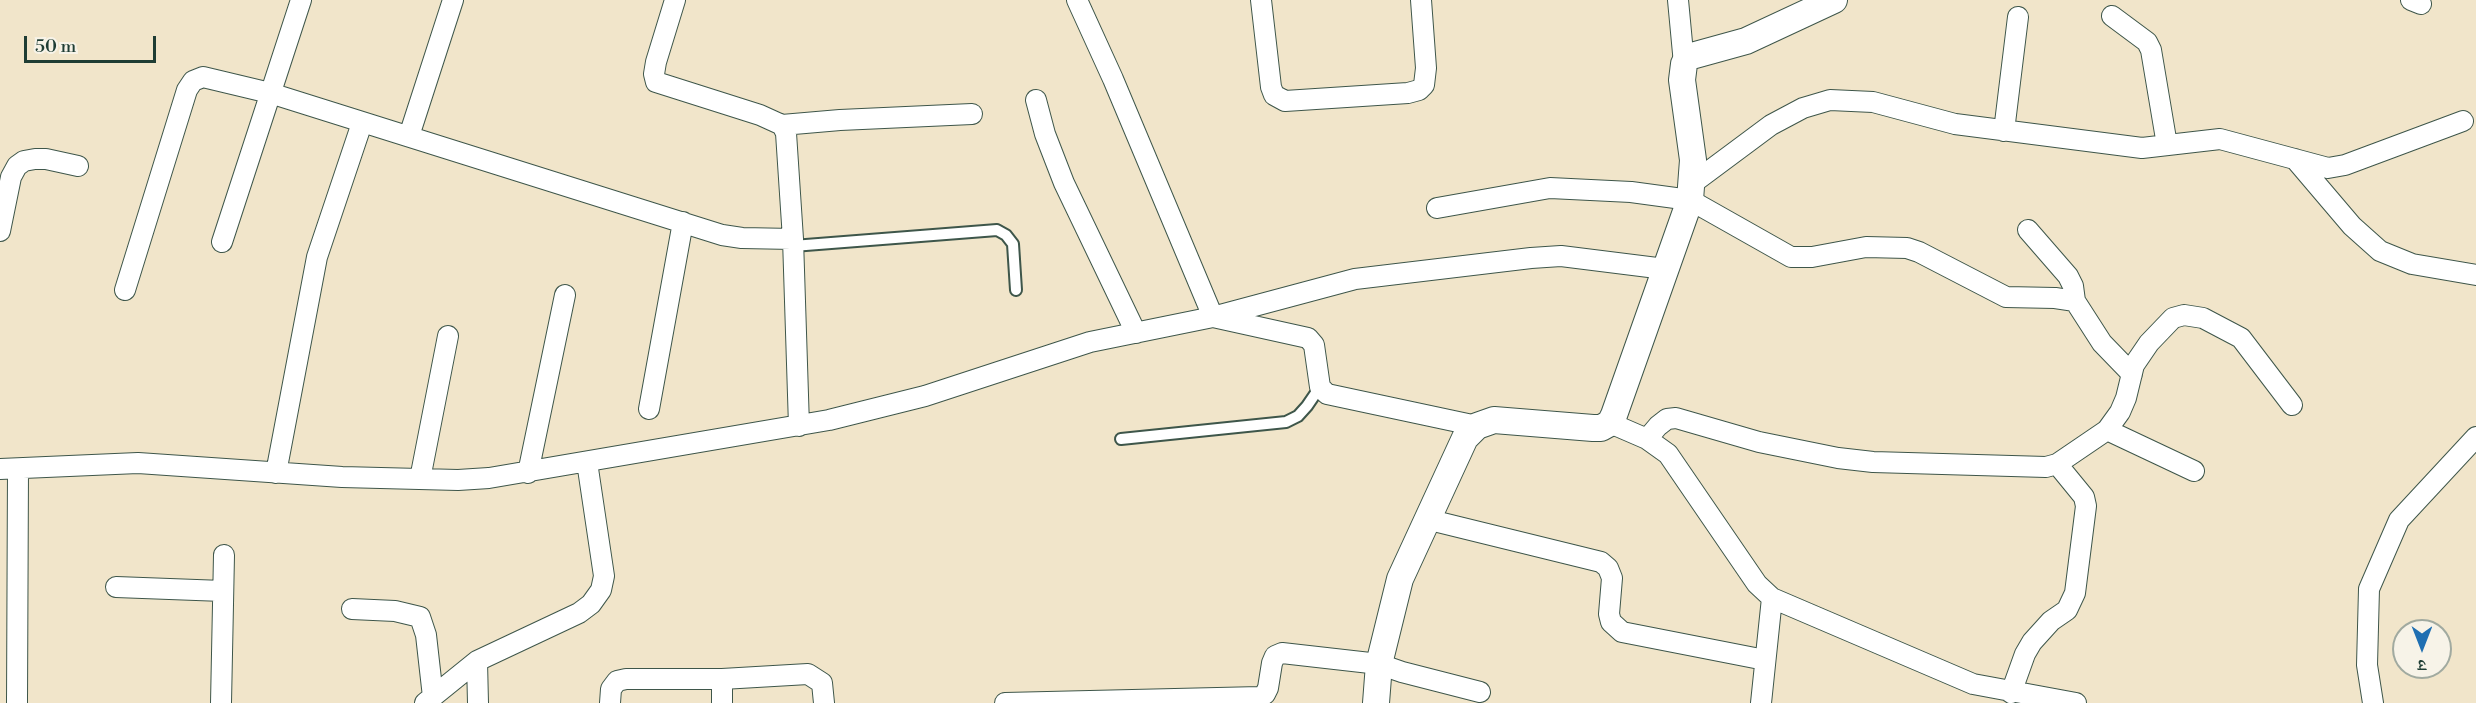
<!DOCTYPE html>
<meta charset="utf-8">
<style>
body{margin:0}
#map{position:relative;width:2476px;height:703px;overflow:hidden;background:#f1e5ca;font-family:"Libre Bodoni","Noto Serif Devanagari",serif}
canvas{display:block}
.north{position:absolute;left:2392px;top:619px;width:60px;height:60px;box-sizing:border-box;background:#f7f3e8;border:2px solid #a1aaa0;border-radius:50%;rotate:180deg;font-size:16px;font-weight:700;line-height:24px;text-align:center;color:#1f3d34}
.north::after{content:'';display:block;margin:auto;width:21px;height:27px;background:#1f6fb2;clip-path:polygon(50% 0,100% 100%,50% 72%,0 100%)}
.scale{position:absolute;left:24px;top:36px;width:132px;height:27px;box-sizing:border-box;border:3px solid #1f3d34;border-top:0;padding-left:8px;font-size:18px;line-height:21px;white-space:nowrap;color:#1f3d34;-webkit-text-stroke:4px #f7f3e8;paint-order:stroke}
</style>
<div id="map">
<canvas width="2476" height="703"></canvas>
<div class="north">उ</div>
<div class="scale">50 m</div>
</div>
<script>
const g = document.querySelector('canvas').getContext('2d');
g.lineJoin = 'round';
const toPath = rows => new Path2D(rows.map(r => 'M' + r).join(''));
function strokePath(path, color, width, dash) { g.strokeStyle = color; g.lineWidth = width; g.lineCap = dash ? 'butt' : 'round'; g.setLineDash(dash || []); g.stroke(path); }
const service = toPath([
 [793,246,997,230,1006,235,1013,244,1016,290],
 [1121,439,1286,422,1298,416,1307,406,1320,387]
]);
const minor = toPath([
 [675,0,656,62,654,74,656,82,760,115,782,125,786,133,793,239,799,426],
 [1077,0,1113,79,1213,317,1355,279,1531,258,1561,256,1665,269],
 [1261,0,1271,87,1274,95,1285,101,1408,93,1419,90,1424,85,1426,68,1421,0],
 [1678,0,1684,64],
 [2411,0,2421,4],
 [2112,16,2147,42,2151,50,2167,145],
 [1036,100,1045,134,1064,183,1136,333],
 [782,125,840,120,972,114],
 [2004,131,2018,17],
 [409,136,453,0],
 [2295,159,2352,226,2380,251,2412,264,2476,275],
 [1693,183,1771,125,1803,108,1830,100,1873,102,1955,124,2142,148,2220,139,2328,168,2345,165,2463,121],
 [1437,208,1550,188,1631,192,1690,200,1791,257,1812,257,1866,247,1907,248,1919,252,2006,297,2055,298,2075,301,2102,343,2132,374],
 [2028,230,2068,276,2073,286,2075,301],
 [0,231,11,177,17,166,24,161,35,159,46,159,78,166],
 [222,242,301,0],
 [125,290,187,90,193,81,203,77,270,93,722,235,742,238,793,239],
 [649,409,683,222],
 [1610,423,1647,439,1668,454,1757,584,1772,598,1973,684,2076,703],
 [2107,430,2194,471],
 [1647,439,1658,426,1667,419,1676,418,1759,442,1838,458,1873,462,2046,467,2057,464,2107,430,2120,412,2126,398,2134,365,2149,343,2173,318,2184,315,2203,318,2241,338,2292,405],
 [0,469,138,463,342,477,458,480,489,478,829,420,925,396,1090,342,1213,317,1308,338,1314,345,1320,387,1327,394,1477,426],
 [276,473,317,257,362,123],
 [528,473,565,295],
 [420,479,448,336],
 [1426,519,1601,562,1608,568,1612,578,1609,614,1611,622,1622,632,1765,660],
 [116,587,223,591],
 [352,609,395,611,420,617,426,635,433,697],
 [477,661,478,703],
 [722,679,722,703],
 [2011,693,2025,654,2032,642,2051,621,2067,610,2075,593,2086,506,2084,497,2057,464],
 [17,703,18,469],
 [221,703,224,555],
 [425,703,477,661,579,613,591,604,601,590,604,576,587,462],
 [610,703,611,689,617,681,626,679,722,679,808,674,822,683,824,703],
 [1005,703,1260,697,1265,694,1268,688,1272,663,1275,656,1282,653,1379,664,1402,672,1480,692],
 [1761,703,1772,598],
 [2373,703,2367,665,2369,589,2399,520,2476,437]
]);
const tertiary = toPath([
 [1376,703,1379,664,1400,579,1465,438,1477,426,1494,420,1593,428,1601,428,1610,423,1614,415,1690,200,1693,160,1682,80,1684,64,1688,57,1746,41,1834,0]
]);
strokePath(service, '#3e564a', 14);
strokePath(minor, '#3e564a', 22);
strokePath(tertiary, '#3e564a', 28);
strokePath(service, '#fff', 10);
strokePath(minor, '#fff', 20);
strokePath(tertiary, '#fff', 26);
</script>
